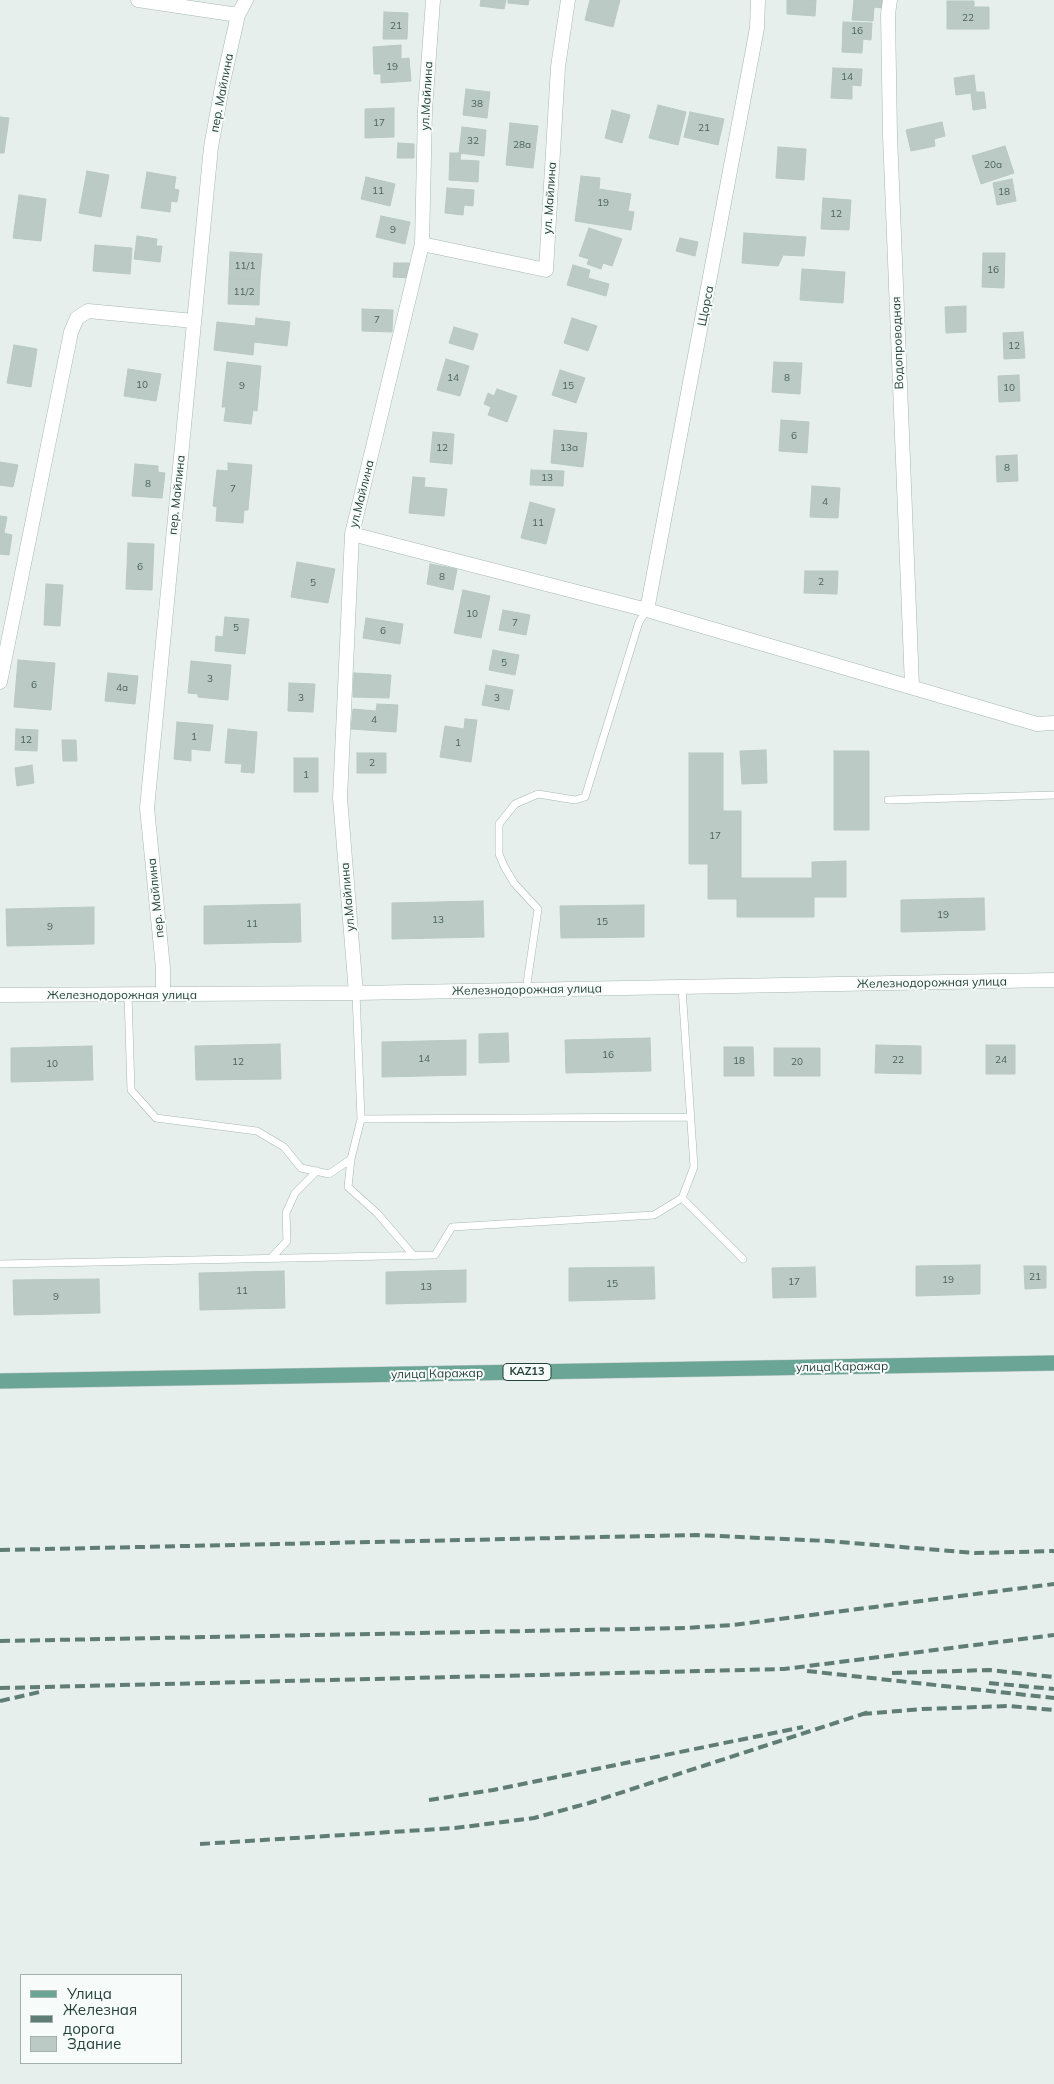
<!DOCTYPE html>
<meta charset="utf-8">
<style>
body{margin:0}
#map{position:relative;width:1054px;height:2084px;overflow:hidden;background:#e6efeb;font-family:Mulish,sans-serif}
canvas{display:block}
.legend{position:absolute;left:20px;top:1974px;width:162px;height:90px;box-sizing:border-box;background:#f7fbf9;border:1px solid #a3b1ad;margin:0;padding:6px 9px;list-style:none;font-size:15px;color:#24423a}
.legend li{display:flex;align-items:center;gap:10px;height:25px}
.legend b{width:25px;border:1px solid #a3b1ad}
</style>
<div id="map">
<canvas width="1054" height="2084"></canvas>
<ul class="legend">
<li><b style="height:6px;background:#6aa596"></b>Улица</li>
<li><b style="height:6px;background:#5f7d75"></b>Железная дорога</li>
<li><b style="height:14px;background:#bbcac4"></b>Здание</li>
</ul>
</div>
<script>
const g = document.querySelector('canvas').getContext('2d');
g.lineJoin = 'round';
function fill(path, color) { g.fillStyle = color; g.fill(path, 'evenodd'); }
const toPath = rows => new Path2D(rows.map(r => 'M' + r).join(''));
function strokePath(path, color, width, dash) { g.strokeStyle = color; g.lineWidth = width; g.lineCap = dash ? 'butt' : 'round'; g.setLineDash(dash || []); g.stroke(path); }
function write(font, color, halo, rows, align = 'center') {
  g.font = font + ' Mulish,sans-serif'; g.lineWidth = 4; g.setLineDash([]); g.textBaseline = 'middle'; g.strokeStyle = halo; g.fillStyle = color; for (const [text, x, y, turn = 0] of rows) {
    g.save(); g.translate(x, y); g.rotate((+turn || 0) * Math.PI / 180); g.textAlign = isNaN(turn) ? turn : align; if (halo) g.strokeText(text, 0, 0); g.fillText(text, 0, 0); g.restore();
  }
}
const building = toPath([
 [481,0,506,0,504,9,480,6,481,0],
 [508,0,529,0,528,5,508,3,508,0],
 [590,0,620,0,613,27,585,20,590,0],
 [787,0,816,0,815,16,787,14,787,0],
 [854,0,882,0,882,8,874,7,873,21,852,20,854,0],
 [947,1,974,1,974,7,989,7,989,29,947,29,947,1],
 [384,12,408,13,407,39,383,39,384,12],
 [843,22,872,23,871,40,863,39,862,53,842,52,843,22],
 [401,45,401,59,409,58,411,81,381,83,381,74,374,74,373,47,401,45],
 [833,68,862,69,861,86,852,85,852,99,831,98,833,68],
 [974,75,976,92,984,92,986,108,973,110,971,93,956,95,954,78,974,75],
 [466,89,490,92,487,118,463,115,466,89],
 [658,105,686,112,678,145,649,138,658,105],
 [394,108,394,137,365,138,365,109,394,108],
 [612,110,630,115,622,143,605,138,612,110],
 [690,112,724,119,718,145,684,137,690,112],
 [0,117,9,118,4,153,0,153,0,117],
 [942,122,945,136,934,139,935,146,911,151,906,130,942,122],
 [510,123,538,126,533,168,506,165,510,123],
 [462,127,486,130,484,156,459,153,462,127],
 [398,143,414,144,414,158,397,158,398,143],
 [1005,146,1014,173,981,184,972,156,1005,146],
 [778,147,806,149,804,180,776,178,778,147],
 [450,153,461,153,460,160,479,161,478,182,449,180,450,153],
 [87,171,109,175,101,217,79,213,87,171],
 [147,172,176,177,174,189,179,190,177,202,171,201,170,212,141,208,147,172],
 [581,176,600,178,599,189,631,194,628,211,634,212,631,230,575,221,581,176],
 [366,177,395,184,390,206,361,199,366,177],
 [1012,179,1016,201,997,205,993,183,1012,179],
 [447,188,474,190,473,206,464,205,463,215,445,213,447,188],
 [19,195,46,199,41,241,13,238,19,195],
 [823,198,851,200,849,230,821,229,823,198],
 [381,216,410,222,405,244,376,237,381,216],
 [589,228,622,239,612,266,603,263,601,269,587,264,589,259,579,256,589,228],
 [744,233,806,237,804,256,783,255,778,266,742,263,744,233],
 [137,236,157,239,156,246,162,246,160,262,134,259,137,236],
 [680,238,698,242,695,256,676,251,680,238],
 [95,245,132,248,130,274,93,271,95,245],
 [230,252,262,254,260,280,229,278,230,252],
 [983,253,1005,253,1004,288,982,287,983,253],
 [394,263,410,263,410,278,393,277,394,263],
 [573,265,590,270,588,278,609,284,606,296,567,285,573,265],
 [802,269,845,272,843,303,800,300,802,269],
 [229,278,260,280,259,305,228,304,229,278],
 [966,306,966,332,946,333,945,307,966,306],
 [362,309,393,310,392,332,362,331,362,309],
 [256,318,290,322,287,346,254,342,253,355,214,350,217,322,255,326,256,318],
 [572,318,597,326,588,351,564,343,572,318],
 [454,327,478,334,473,350,449,343,454,327],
 [1023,332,1025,358,1004,359,1003,333,1023,332],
 [14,345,37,349,31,387,7,383,14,345],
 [446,359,469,366,460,396,437,390,446,359],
 [227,362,261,366,257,411,253,410,251,424,224,421,226,407,222,407,227,362],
 [774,362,802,363,800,394,772,392,774,362],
 [128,369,161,374,156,401,124,396,128,369],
 [560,370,585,378,576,403,552,395,560,370],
 [1019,375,1020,401,999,402,998,376,1019,375],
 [497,389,517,396,507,422,488,415,491,407,484,404,488,393,494,396,497,389],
 [781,420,809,422,807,453,779,451,781,420],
 [554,430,587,433,583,467,551,463,554,430],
 [433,432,454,434,452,464,430,462,433,432],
 [1017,455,1018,481,997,482,996,456,1017,455],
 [0,462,18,465,13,487,0,485,0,462],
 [228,463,252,465,248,510,244,510,243,523,216,521,217,507,213,506,217,470,228,471,228,463],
 [135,464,158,466,158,472,165,473,162,498,132,496,135,464],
 [531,470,564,471,563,486,530,485,531,470],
 [413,477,425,478,424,487,447,489,444,516,409,513,413,477],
 [812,486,840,488,838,518,810,517,812,486],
 [530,502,555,509,546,544,521,538,530,502],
 [0,516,7,517,4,533,12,535,9,555,0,554,0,516],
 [128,543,154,544,152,590,126,589,128,543],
 [297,562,335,569,328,603,291,597,297,562],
 [430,564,457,569,453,590,427,584,430,564],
 [805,571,838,571,837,594,804,593,805,571],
 [46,584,63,585,60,626,44,625,46,584],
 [463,590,490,596,481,638,454,633,463,590],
 [503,610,530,615,526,635,499,630,503,610],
 [225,617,249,619,245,654,215,651,216,636,223,637,225,617],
 [366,618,403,624,400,644,363,638,366,618],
 [493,650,519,655,515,675,489,670,493,650],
 [18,660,55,663,51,710,14,707,18,660],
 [191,661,231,665,228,700,198,697,198,694,188,693,191,661],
 [108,673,138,676,135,704,105,701,108,673],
 [354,673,391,675,389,698,353,697,354,673],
 [289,683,315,684,313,712,288,711,289,683],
 [486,685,513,690,509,710,482,705,486,685],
 [377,704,398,705,396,732,351,729,353,709,376,711,377,704],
 [465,719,477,720,471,762,440,757,445,726,464,729,465,719],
 [177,722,213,725,210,751,191,749,191,761,174,759,177,722],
 [16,729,38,730,37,751,15,750,16,729],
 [228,729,257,732,254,773,241,772,242,764,225,763,228,729],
 [62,740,76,740,77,761,63,761,62,740],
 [766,750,767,783,742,784,740,751,766,750],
 [834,751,869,751,869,830,834,830,834,751],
 [357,753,386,753,386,773,357,773,357,753],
 [689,753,723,753,723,811,741,811,741,878,812,878,812,862,846,861,846,897,814,897,814,917,737,917,737,899,708,899,708,864,689,864,689,753],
 [294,758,318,758,318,792,294,792,294,758],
 [32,765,34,783,17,786,15,768,32,765],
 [984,898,985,930,901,932,901,900,984,898],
 [483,901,484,937,392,939,392,903,483,901],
 [300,904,301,942,204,944,204,906,300,904],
 [644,905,644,937,561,938,560,906,644,905],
 [94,907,94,944,7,946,6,909,94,907],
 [508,1033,509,1062,479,1063,479,1034,508,1033],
 [650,1038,651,1071,566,1073,565,1040,650,1038],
 [466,1040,466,1075,382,1077,382,1042,466,1040],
 [280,1044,281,1079,196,1080,195,1046,280,1044],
 [876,1045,921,1046,921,1074,875,1073,876,1045],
 [986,1045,1015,1045,1015,1074,986,1074,986,1045],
 [92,1046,93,1080,11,1082,11,1048,92,1046],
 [724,1047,753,1047,754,1076,724,1076,724,1047],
 [774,1048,820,1048,820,1076,774,1076,774,1048],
 [980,1265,980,1294,916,1296,916,1266,980,1265],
 [1024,1266,1046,1266,1046,1288,1025,1289,1024,1266],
 [654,1267,655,1299,569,1301,569,1268,654,1267],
 [815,1267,816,1297,773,1298,772,1268,815,1267],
 [466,1270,466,1302,386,1304,386,1272,466,1270],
 [284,1271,285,1308,200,1310,199,1273,284,1271],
 [99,1279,100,1313,14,1315,13,1280,99,1279]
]);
fill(building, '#bbcac4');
strokePath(building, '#b8c9c2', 1);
const lane = toPath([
 [888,800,1054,795],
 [526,990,538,909,514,883,504,866,499,854,499,824,515,804,538,794,575,800,585,797,639,622,647,610],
 [128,995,131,1090,156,1118,257,1131,284,1147,301,1168,329,1174,351,1159,361,1119,356,993],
 [361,1119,690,1117],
 [351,1159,348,1187,377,1213,414,1256],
 [682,1198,743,1259],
 [271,1258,287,1241,286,1213,295,1193,317,1171],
 [0,1264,435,1255,452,1227,654,1215,682,1198,694,1167,682,988]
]);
const street = toPath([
 [138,0,238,15],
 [890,0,888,14,890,135,912,686],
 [422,244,546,270,558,67,568,0],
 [352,534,647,610,1037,724,1054,723],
 [647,610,757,28,758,0],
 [0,682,71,332,77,318,88,311,194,321],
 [356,993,340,798,352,534,422,244,425,110,433,0],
 [0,995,356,993,1054,980],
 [163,995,163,968,147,808,211,147,223,82,238,15,246,0]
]);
const primary = toPath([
 [0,1381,1054,1363]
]);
strokePath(lane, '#a8b8b2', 8);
strokePath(street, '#a8b8b2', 15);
strokePath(primary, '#c2cac8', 16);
strokePath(lane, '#fff', 7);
strokePath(street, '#fff', 14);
strokePath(primary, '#6aa596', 15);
strokePath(toPath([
 [0,1550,696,1535,828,1541,975,1553,1054,1551],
 [0,1641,685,1628,733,1625,1054,1584],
 [807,1671,1054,1698],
 [892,1673,989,1670,1054,1677],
 [989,1683,1054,1689],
 [0,1688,784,1669,1054,1635],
 [0,1701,44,1691],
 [862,1714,922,1709,1009,1706,1054,1710],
 [429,1800,493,1790,803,1727],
 [200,1844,455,1828,534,1818,589,1803,869,1712]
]), '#5f7d75', 4, [10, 5]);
write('10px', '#4a645c', null, [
 ["22",968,18],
 ["21",396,26],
 ["16",857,31],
 ["19",392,67],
 ["14",847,77],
 ["38",477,104],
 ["17",379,123],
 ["21",704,128],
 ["32",473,141],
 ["28а",522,145],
 ["20а",993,165],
 ["11",378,191],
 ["18",1004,192],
 ["19",603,203],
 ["12",836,214],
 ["9",393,230],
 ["11/1",245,266],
 ["16",993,270],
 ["11/2",244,292],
 ["7",377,320],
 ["12",1014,346],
 ["14",453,378],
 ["8",787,378],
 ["10",142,385],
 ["9",242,386],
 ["15",568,386],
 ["10",1009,388],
 ["6",794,436],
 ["12",442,448],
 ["13а",569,448],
 ["8",1007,468],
 ["13",547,478],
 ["8",148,484],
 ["7",233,489],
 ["4",825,502],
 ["11",538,523],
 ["6",140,567],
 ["8",442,577],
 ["2",821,582],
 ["5",313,583],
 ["10",472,614],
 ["7",515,623],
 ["5",236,628],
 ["6",383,631],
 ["5",504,663],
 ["3",210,679],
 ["6",34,685],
 ["4а",122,688],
 ["3",301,698],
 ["3",497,698],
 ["4",374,720],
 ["1",194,737],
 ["12",26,740],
 ["1",458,743],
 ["2",372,763],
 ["1",306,775],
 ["17",715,836],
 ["19",943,915],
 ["13",438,920],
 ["15",602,922],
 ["11",252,924],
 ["9",50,927],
 ["16",608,1055],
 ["14",424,1059],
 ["22",898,1060],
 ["24",1001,1060],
 ["18",739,1061],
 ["12",238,1062],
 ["20",797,1062],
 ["10",52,1064],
 ["21",1035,1277],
 ["19",948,1280],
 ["17",794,1282],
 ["15",612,1284],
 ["13",426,1287],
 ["11",242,1291],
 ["9",56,1297]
]);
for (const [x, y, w] of [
 [527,1372,48]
]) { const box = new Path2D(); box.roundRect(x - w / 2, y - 8.5, w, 17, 4); g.fillStyle = '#f7fbf9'; g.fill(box); strokePath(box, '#24423a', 1); }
write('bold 11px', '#24423a', null, [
 ["KAZ13",527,1372]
]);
write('12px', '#24423a', '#f7fbf9', [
 ["пер. Майлина",222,93,-79],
 ["ул.Майлина",427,96,-87],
 ["ул. Майлина",550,198,-86],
 ["Щорса",706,306,-79],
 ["Водопроводная",898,343,-92],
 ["ул.Майлина",362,494,-76],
 ["пер. Майлина",177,495,-84],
 ["ул.Майлина",348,897,-95],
 ["пер. Майлина",156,898,-96],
 ["Железнодорожная улица",932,983,-1],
 ["Железнодорожная улица",527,990,-1],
 ["Железнодорожная улица",122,995],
 ["улица Каражар",842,1367,-1],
 ["улица Каражар",437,1374,-1]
]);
</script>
